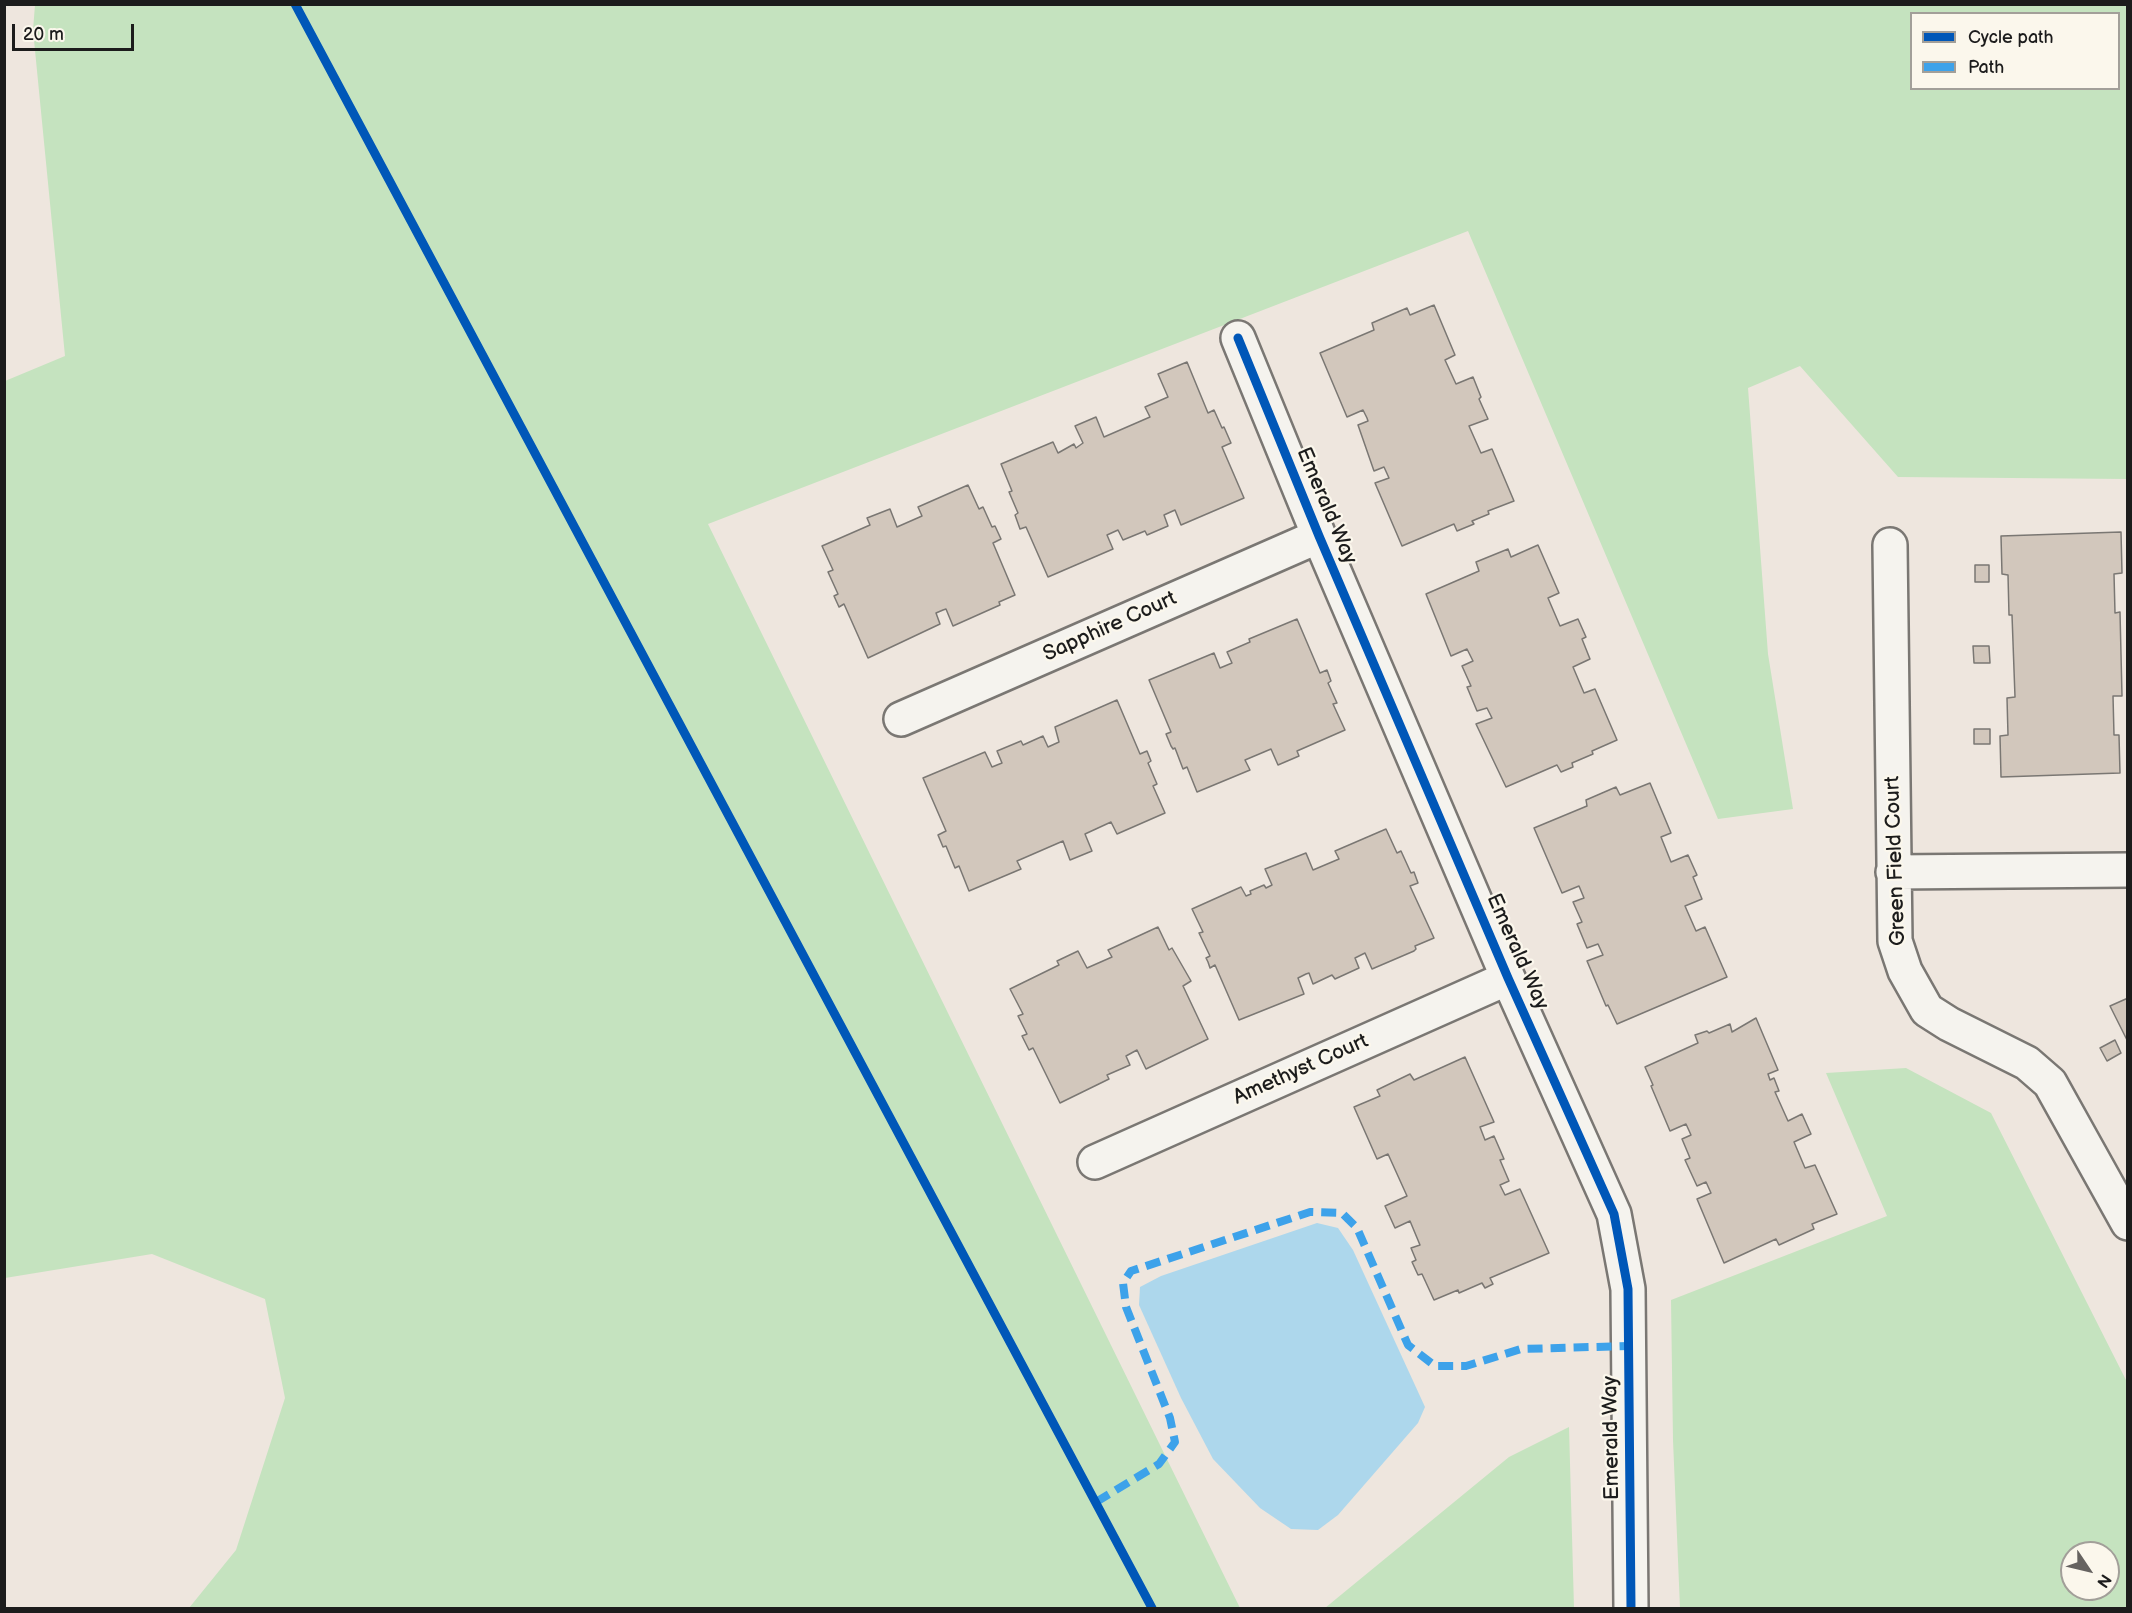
<!DOCTYPE html>
<style>
body{margin:0}
#map{position:relative;width:2132px;height:1613px;overflow:hidden;background:#eee6de;font-family:"Balsamiq Sans",sans-serif}
canvas{display:block}
.frame{position:absolute;inset:0;border:6px solid #1c1c1c;pointer-events:none}
.legend{position:absolute;left:1910px;top:12px;width:210px;height:78px;box-sizing:border-box;background:#fbf7ec;border:2px solid #a29f99;margin:0;padding:8px 10px;list-style:none;font-size:18px;color:#1c1c1c}
.legend li{display:flex;align-items:center;gap:12px;height:30px}
.legend b{width:30px;border:2px solid #a29f99}
.north{position:absolute;left:2060px;top:1541px;width:60px;height:60px;box-sizing:border-box;background:#fbf7ec;border:2px solid #a29f99;border-radius:50%;rotate:125deg;font-size:16px;font-weight:700;line-height:24px;text-align:center;color:#1c1c1c}
.north::after{content:'';display:block;margin:auto;width:21px;height:27px;background:#666360;clip-path:polygon(50% 0,100% 100%,50% 72%,0 100%)}
.scale{position:absolute;left:12px;top:24px;width:122px;height:27px;box-sizing:border-box;border:3px solid #1c1c1c;border-top:0;padding-left:8px;font-size:18px;line-height:21px;white-space:nowrap;color:#1c1c1c;-webkit-text-stroke:4px #fbf7ec;paint-order:stroke}
</style>
<div id="map">
<canvas width="2132" height="1613"></canvas>
<div class="frame"></div>
<ul class="legend">
<li><b style="height:8px;background:#0057b8"></b>Cycle path</li>
<li><b style="height:8px;background:#3da2ea"></b>Path</li>
</ul>
<div class="north">N</div>
<div class="scale">20 m</div>
</div>
<script>
const g = document.querySelector('canvas').getContext('2d');
g.lineJoin = 'round';
function fill(path, color) { g.fillStyle = color; g.fill(path, 'evenodd'); }
const toPath = rows => new Path2D(rows.map(r => 'M' + r).join(''));
function strokePath(path, color, width, dash) { g.strokeStyle = color; g.lineWidth = width; g.lineCap = dash ? 'butt' : 'round'; g.setLineDash(dash || []); g.stroke(path); }
function write(font, color, halo, rows, align = 'center') {
  g.font = font + ' "Balsamiq Sans",sans-serif'; g.lineWidth = 4.5; g.setLineDash([]); g.textBaseline = 'middle'; g.strokeStyle = halo; g.fillStyle = color; for (const [text, x, y, turn = 0] of rows) {
    g.save(); g.translate(x, y); g.rotate((+turn || 0) * Math.PI / 180); g.textAlign = isNaN(turn) ? turn : align; if (halo) g.strokeText(text, 0, 0); g.fillText(text, 0, 0); g.restore();
  }
}
fill(toPath([
 [35,5,2127,5,2127,479,1898,477,1800,366,1748,388,1768,654,1793,809,1718,819,1468,231,708,524,1240,1608,189,1608,236,1550,285,1398,265,1299,152,1254,5,1278,5,381,65,356,33,30],
 [1912,14,2118,14,2118,88,1912,88],
 [1906,1068,1991,1113,2127,1382,2127,1608,1680,1608,1673,1440,1671,1300,1887,1216,1826,1073],
 [2072,1553,2108,1553,2108,1589,2072,1589],
 [1569,1427,1574,1608,1325,1608,1509,1457]
]), '#c5e3bf');
fill(toPath([
 [1317,1223,1338,1228,1353,1250,1425,1407,1418,1423,1338,1515,1318,1530,1291,1529,1260,1508,1213,1459,1181,1398,1139,1305,1140,1287,1161,1276]
]), '#add7ec');
const building = toPath([
 [1434,305,1455,355,1445,360,1456,384,1473,377,1481,397,1479,399,1488,419,1469,426,1481,453,1492,449,1514,501,1488,511,1489,514,1472,521,1474,524,1457,531,1454,524,1402,546,1375,483,1389,478,1384,467,1374,471,1358,425,1368,421,1367,418,1363,410,1347,417,1320,353,1374,330,1372,323,1407,308,1410,315,1434,305],
 [1187,362,1208,413,1214,410,1222,428,1224,427,1231,443,1222,447,1244,498,1181,525,1175,510,1164,515,1168,526,1147,535,1145,531,1123,540,1118,530,1107,535,1113,549,1048,577,1026,527,1020,529,1015,515,1018,513,1009,492,1012,491,1001,464,1053,442,1058,453,1074,444,1076,448,1083,443,1075,426,1096,417,1104,437,1150,417,1145,407,1168,397,1158,374,1187,362],
 [968,485,979,509,983,507,992,527,995,526,1001,539,993,543,1015,595,999,602,1000,605,953,626,946,609,943,610,936,613,940,624,868,658,844,604,839,607,834,596,838,594,828,572,833,570,822,546,870,525,867,518,890,509,897,527,922,516,918,507,968,485],
 [2121,532,2122,573,2114,574,2115,613,2120,612,2122,696,2113,696,2114,735,2119,735,2120,773,2001,777,2000,736,2008,735,2007,698,2015,697,2012,615,2009,615,2008,575,2002,574,2001,536,2121,532],
 [1538,545,1559,593,1548,598,1560,626,1578,619,1586,637,1582,639,1590,659,1573,667,1584,693,1595,689,1617,740,1592,751,1593,754,1572,763,1573,767,1561,772,1557,765,1506,787,1476,724,1492,718,1487,708,1477,711,1467,687,1471,686,1462,666,1473,661,1467,649,1451,656,1426,594,1479,571,1476,562,1508,549,1511,557,1538,545],
 [1975,565,1989,565,1989,582,1975,582,1975,565],
 [1297,619,1320,673,1327,670,1331,681,1328,683,1337,703,1333,704,1345,730,1297,751,1299,756,1278,765,1271,749,1245,760,1250,770,1197,792,1187,767,1183,769,1175,748,1173,749,1171,746,1166,734,1171,732,1149,680,1214,653,1220,668,1232,663,1227,652,1250,642,1249,639,1297,619],
 [1973,646,1989,646,1990,663,1974,663,1973,646],
 [1117,700,1140,754,1147,751,1151,761,1148,763,1157,784,1153,786,1165,813,1117,834,1111,822,1085,834,1092,851,1070,860,1063,841,1017,861,1021,869,969,891,959,866,955,868,946,846,943,847,938,835,946,831,923,778,985,752,992,767,1002,763,997,751,1021,741,1023,745,1043,736,1048,747,1059,742,1055,727,1117,700],
 [1974,729,1990,729,1990,744,1974,744,1974,729],
 [1650,783,1671,833,1661,837,1671,862,1688,855,1697,875,1693,877,1702,899,1685,906,1696,931,1705,927,1727,977,1617,1024,1608,1005,1606,1006,1587,961,1603,955,1598,944,1587,948,1577,924,1582,922,1573,902,1584,898,1579,886,1562,893,1534,828,1587,806,1586,800,1616,787,1620,795,1650,783],
 [1386,829,1397,853,1401,851,1411,873,1414,872,1418,883,1410,886,1434,938,1415,946,1416,949,1414,951,1372,969,1365,953,1355,958,1359,968,1335,979,1332,975,1313,984,1309,973,1306,974,1298,978,1304,994,1239,1020,1215,965,1210,968,1208,962,1206,958,1210,956,1199,933,1203,932,1192,909,1241,887,1246,896,1251,894,1250,891,1264,885,1266,888,1272,885,1265,869,1306,853,1313,870,1339,859,1335,851,1386,829],
 [1158,927,1169,950,1172,948,1191,981,1183,986,1208,1039,1146,1069,1137,1050,1126,1056,1130,1065,1107,1075,1109,1079,1060,1103,1033,1048,1029,1050,1022,1036,1027,1034,1018,1016,1023,1014,1010,989,1059,965,1057,961,1078,951,1087,968,1112,957,1108,950,1158,927],
 [2128,998,2128,1042,2110,1006,2128,998],
 [1756,1018,1778,1070,1768,1074,1770,1080,1774,1078,1779,1091,1775,1092,1788,1121,1802,1114,1811,1134,1794,1142,1805,1168,1815,1165,1837,1214,1812,1224,1814,1229,1779,1245,1776,1239,1724,1263,1697,1199,1711,1193,1706,1182,1697,1186,1685,1160,1690,1158,1682,1139,1691,1135,1686,1124,1670,1131,1651,1086,1653,1085,1645,1067,1698,1043,1695,1035,1707,1031,1709,1033,1730,1024,1732,1032,1756,1018],
 [2115,1040,2121,1053,2107,1061,2100,1048,2115,1040],
 [1465,1057,1494,1122,1480,1127,1485,1140,1494,1136,1504,1159,1500,1160,1509,1181,1500,1185,1505,1195,1520,1189,1549,1253,1490,1278,1493,1284,1485,1288,1482,1283,1459,1293,1458,1290,1434,1300,1422,1274,1418,1275,1412,1262,1416,1260,1411,1248,1420,1245,1410,1221,1395,1228,1385,1206,1407,1196,1388,1154,1377,1159,1354,1107,1380,1096,1377,1090,1410,1074,1414,1080,1465,1057]
]);
fill(building, '#d2c7bc');
strokePath(building, '#7a7773', 1.5);
const minor = toPath([
 [1238,338,1319,536,1508,978,1614,1214,1628,1289,1631,1608],
 [1890,545,1895,941,1905,971,1927,1010,1949,1024,2027,1063,2050,1083,2128,1223],
 [901,719,1319,536],
 [1893,872,2128,870],
 [1095,1162,1508,978]
]);
strokePath(minor, '#7a7773', 38);
strokePath(minor, '#f5f3ee', 33);
strokePath(toPath([
 [1096,1502,1159,1464,1175,1442,1170,1418,1126,1307,1123,1283,1131,1271,1310,1212,1342,1213,1357,1228,1408,1345,1435,1366,1466,1366,1521,1349,1629,1346]
]), '#3da2ea', 8, [15, 8]);
strokePath(toPath([
 [295,4,1152,1608],
 [1238,338,1319,536,1508,978,1614,1214,1628,1289,1631,1608]
]), '#0057b8', 9);
write('21px', '#1c1c1c', '#fbf7ec', [
 ["Emerald Way",1326,506,67],
 ["Sapphire Court",1110,627,-24],
 ["Green Field Court",1896,861,-92],
 ["Emerald Way",1517,952,66],
 ["Amethyst Court",1301,1070,-24],
 ["Emerald Way",1612,1438,-91]
]);
</script>
